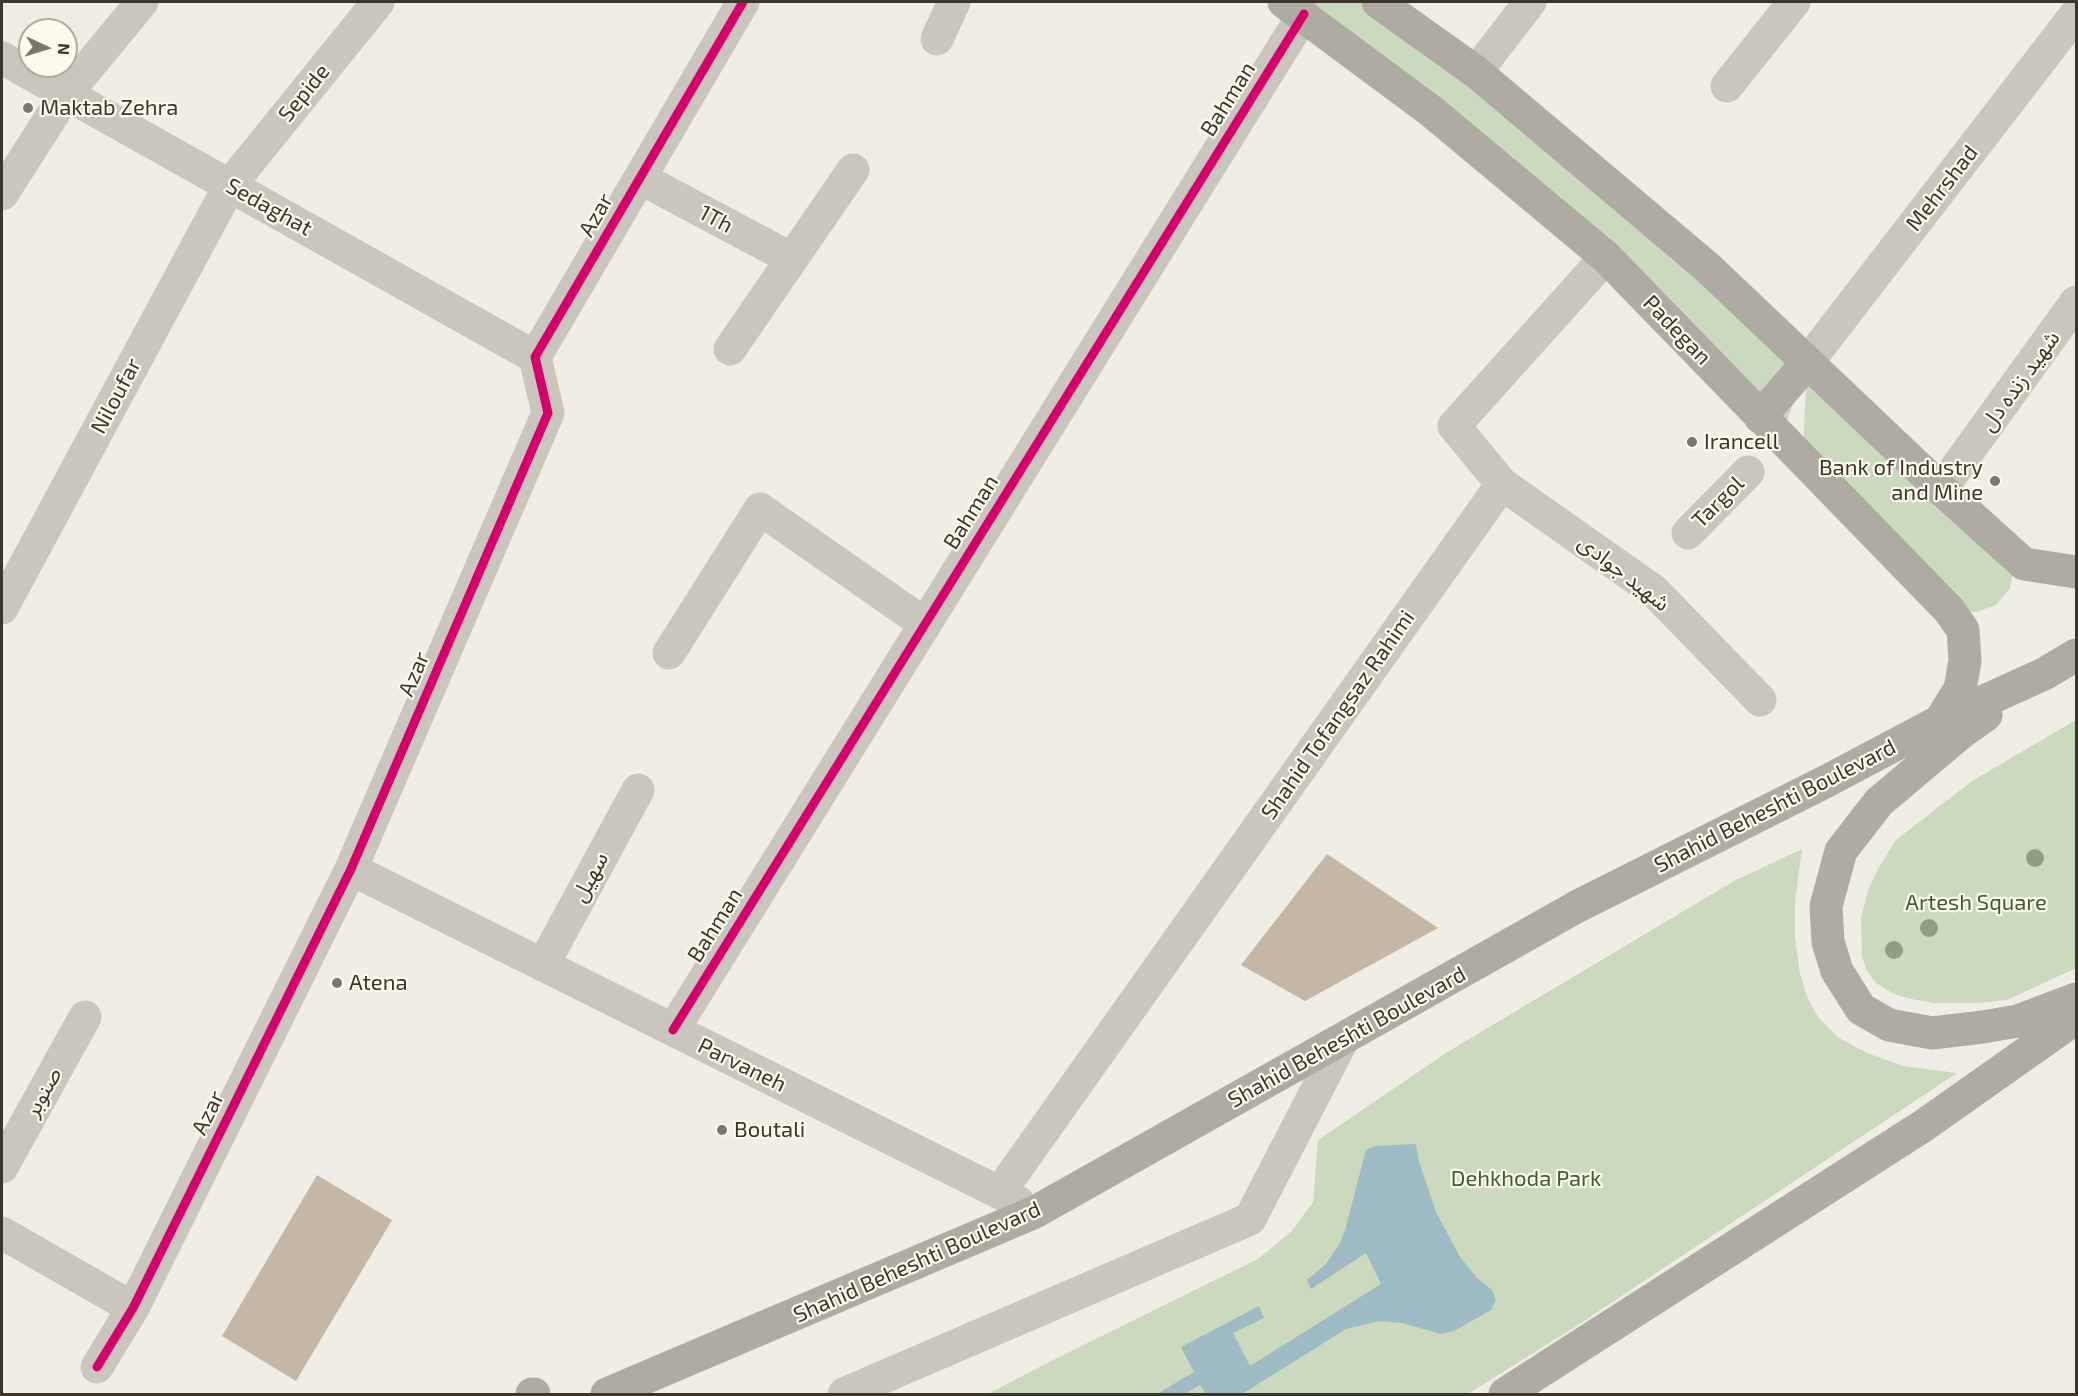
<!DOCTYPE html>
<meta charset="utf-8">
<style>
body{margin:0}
#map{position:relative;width:2078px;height:1396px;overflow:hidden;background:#f0eee4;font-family:"Exo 2",sans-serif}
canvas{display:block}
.frame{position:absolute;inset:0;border:3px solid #3c352a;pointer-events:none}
.north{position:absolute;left:18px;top:18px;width:60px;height:60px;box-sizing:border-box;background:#fcf9ed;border:2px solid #afab9f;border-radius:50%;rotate:94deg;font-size:16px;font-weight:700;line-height:24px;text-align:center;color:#3c352a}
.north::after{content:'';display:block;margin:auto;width:21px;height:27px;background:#7b766b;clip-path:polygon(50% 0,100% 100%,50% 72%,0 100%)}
</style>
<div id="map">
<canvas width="2078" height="1396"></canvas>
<div class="frame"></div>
<div class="north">N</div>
</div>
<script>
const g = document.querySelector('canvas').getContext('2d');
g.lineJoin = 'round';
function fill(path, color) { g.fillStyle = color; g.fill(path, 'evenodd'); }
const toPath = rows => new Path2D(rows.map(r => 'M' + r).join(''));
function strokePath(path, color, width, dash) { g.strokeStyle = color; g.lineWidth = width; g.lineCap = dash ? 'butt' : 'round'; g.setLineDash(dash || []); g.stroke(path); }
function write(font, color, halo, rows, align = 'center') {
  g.font = font + ' "Exo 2","Noto Sans Arabic",sans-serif'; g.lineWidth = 4.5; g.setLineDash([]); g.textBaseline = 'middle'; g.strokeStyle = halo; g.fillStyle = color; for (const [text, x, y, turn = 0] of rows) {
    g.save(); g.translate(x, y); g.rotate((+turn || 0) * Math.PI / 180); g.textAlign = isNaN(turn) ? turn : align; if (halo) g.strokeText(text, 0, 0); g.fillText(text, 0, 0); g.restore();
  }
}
fill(toPath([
 [1275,2,1378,2,1476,72,1707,267,1941,489,2016,557,2010,588,1996,605,1976,612,1949,610,1803,451,1807,365,1781,438,1606,257,1431,111],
 [2076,720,2076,968,2007,1000,1977,1003,1933,1003,1911,999,1894,994,1876,983,1867,971,1862,957,1861,918,1868,890,1878,869,1896,840,1972,781],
 [1802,849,1795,901,1795,938,1800,974,1808,999,1818,1017,1839,1038,1867,1053,1903,1066,1957,1073,1581,1323,1468,1394,988,1394,1051,1361,1258,1259,1291,1232,1313,1202,1318,1140,1449,1051,1734,881]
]), '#cbd9bd');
fill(toPath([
 [1416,1144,1419,1162,1436,1212,1460,1257,1477,1278,1492,1290,1496,1300,1491,1310,1454,1331,1441,1334,1402,1323,1379,1321,1346,1329,1242,1394,1206,1394,1200,1385,1184,1394,1157,1394,1194,1372,1181,1347,1259,1306,1264,1318,1233,1333,1250,1366,1381,1284,1366,1253,1311,1289,1307,1280,1326,1264,1340,1243,1345,1230,1366,1150,1375,1146]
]), '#9ebac4');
fill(toPath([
 [1327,854,1438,928,1305,1001,1241,965],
 [317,1175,392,1220,296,1381,222,1336]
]), '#c6b7a4');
strokePath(toPath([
 [937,39,954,2],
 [2,58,535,357],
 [1476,72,1530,2],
 [1727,86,1794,2],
 [640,178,792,259],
 [2,194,66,94,142,2],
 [730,349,853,170],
 [1807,363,2076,14],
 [1502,484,1654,591,1760,700],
 [1941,489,2076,302],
 [1688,533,1748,472],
 [2,608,230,185,378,2],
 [669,653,760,509,925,624],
 [351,869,1018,1202],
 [543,965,638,790],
 [673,1030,1304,14],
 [2,1167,85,1017],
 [1000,1192,1502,484,1454,426,1606,257],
 [2,1233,133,1308],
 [97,1367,133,1308,351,869,548,413,535,357,743,2],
 [844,1394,1250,1219,1343,1039]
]), '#cac6bd', 33);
strokePath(toPath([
 [1284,2,1431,111,1606,257,1949,610,1963,630,1965,661,1960,689,1940,721],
 [1378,2,1476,72,1707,267,1941,489,2024,564,2076,572],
 [1760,417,1807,363],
 [1986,715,1962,732,1879,802,1841,851,1826,906,1828,942,1837,971,1861,1009,1889,1025,1932,1033,1983,1027,2018,1021,2076,999],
 [532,1394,534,1394],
 [607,1394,1035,1212,1578,906,1825,782,1940,721,2044,674,2076,655],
 [1505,1394,1923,1126,2076,1018]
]), '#afaba2', 33);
strokePath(toPath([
 [673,1030,1304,14],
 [97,1367,133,1308,351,869,548,413,535,357,743,2]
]), '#d6006c', 9);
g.fillStyle = '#8e9e7e';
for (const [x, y] of [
 [2035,858],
 [1929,928],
 [1894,950]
]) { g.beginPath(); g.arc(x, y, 9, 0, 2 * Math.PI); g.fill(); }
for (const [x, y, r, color] of [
 [28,108,6,"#7b766b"],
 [1692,442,6,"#7b766b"],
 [1995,481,6,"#7b766b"],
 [337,983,6,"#7b766b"],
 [722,1130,6,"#7b766b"]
]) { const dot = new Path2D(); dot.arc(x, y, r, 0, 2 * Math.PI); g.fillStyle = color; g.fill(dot); strokePath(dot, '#fcf9ed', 2); }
write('22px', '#3c352a', '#fcf9ed', [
 ["Sepide",304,93,-51],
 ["Bahman",1228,99,-58],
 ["Mehrshad",1942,188,-52],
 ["Sedaghat",269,207,29],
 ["Azar",596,215,-60],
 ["1Th",716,219,28],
 ["Padegan",1677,330,46],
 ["شهید زنده دل",2020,381,-54],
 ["Niloufar",116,396,-62],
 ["Targol",1718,502,-45],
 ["Bahman",971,512,-58],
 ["شهید جوادی",1624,573,38],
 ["Azar",414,674,-67],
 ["Shahid Tofangsaz Rahimi",1338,715,-55],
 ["Shahid Beheshti Boulevard",1775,806,-27],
 ["سهیل",590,877,-62],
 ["Bahman",715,925,-58],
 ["Shahid Beheshti Boulevard",1347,1037,-29],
 ["Parvaneh",742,1065,26],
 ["صنوبر",43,1092,-61],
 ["Azar",208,1113,-64],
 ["Shahid Beheshti Boulevard",917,1262,-24]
]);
write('22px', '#3c352a', '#fcf9ed', [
 ["Maktab Zehra",40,108],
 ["Irancell",1704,442],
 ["Bank of Industry",1983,468,"right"],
 ["and Mine",1983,493,"right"],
 ["Atena",349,983],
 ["Boutali",734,1130]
], 'left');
write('22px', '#3d5d2b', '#fcf9ed', [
 ["Artesh Square",1976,903],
 ["Dehkhoda Park",1526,1179]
]);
</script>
